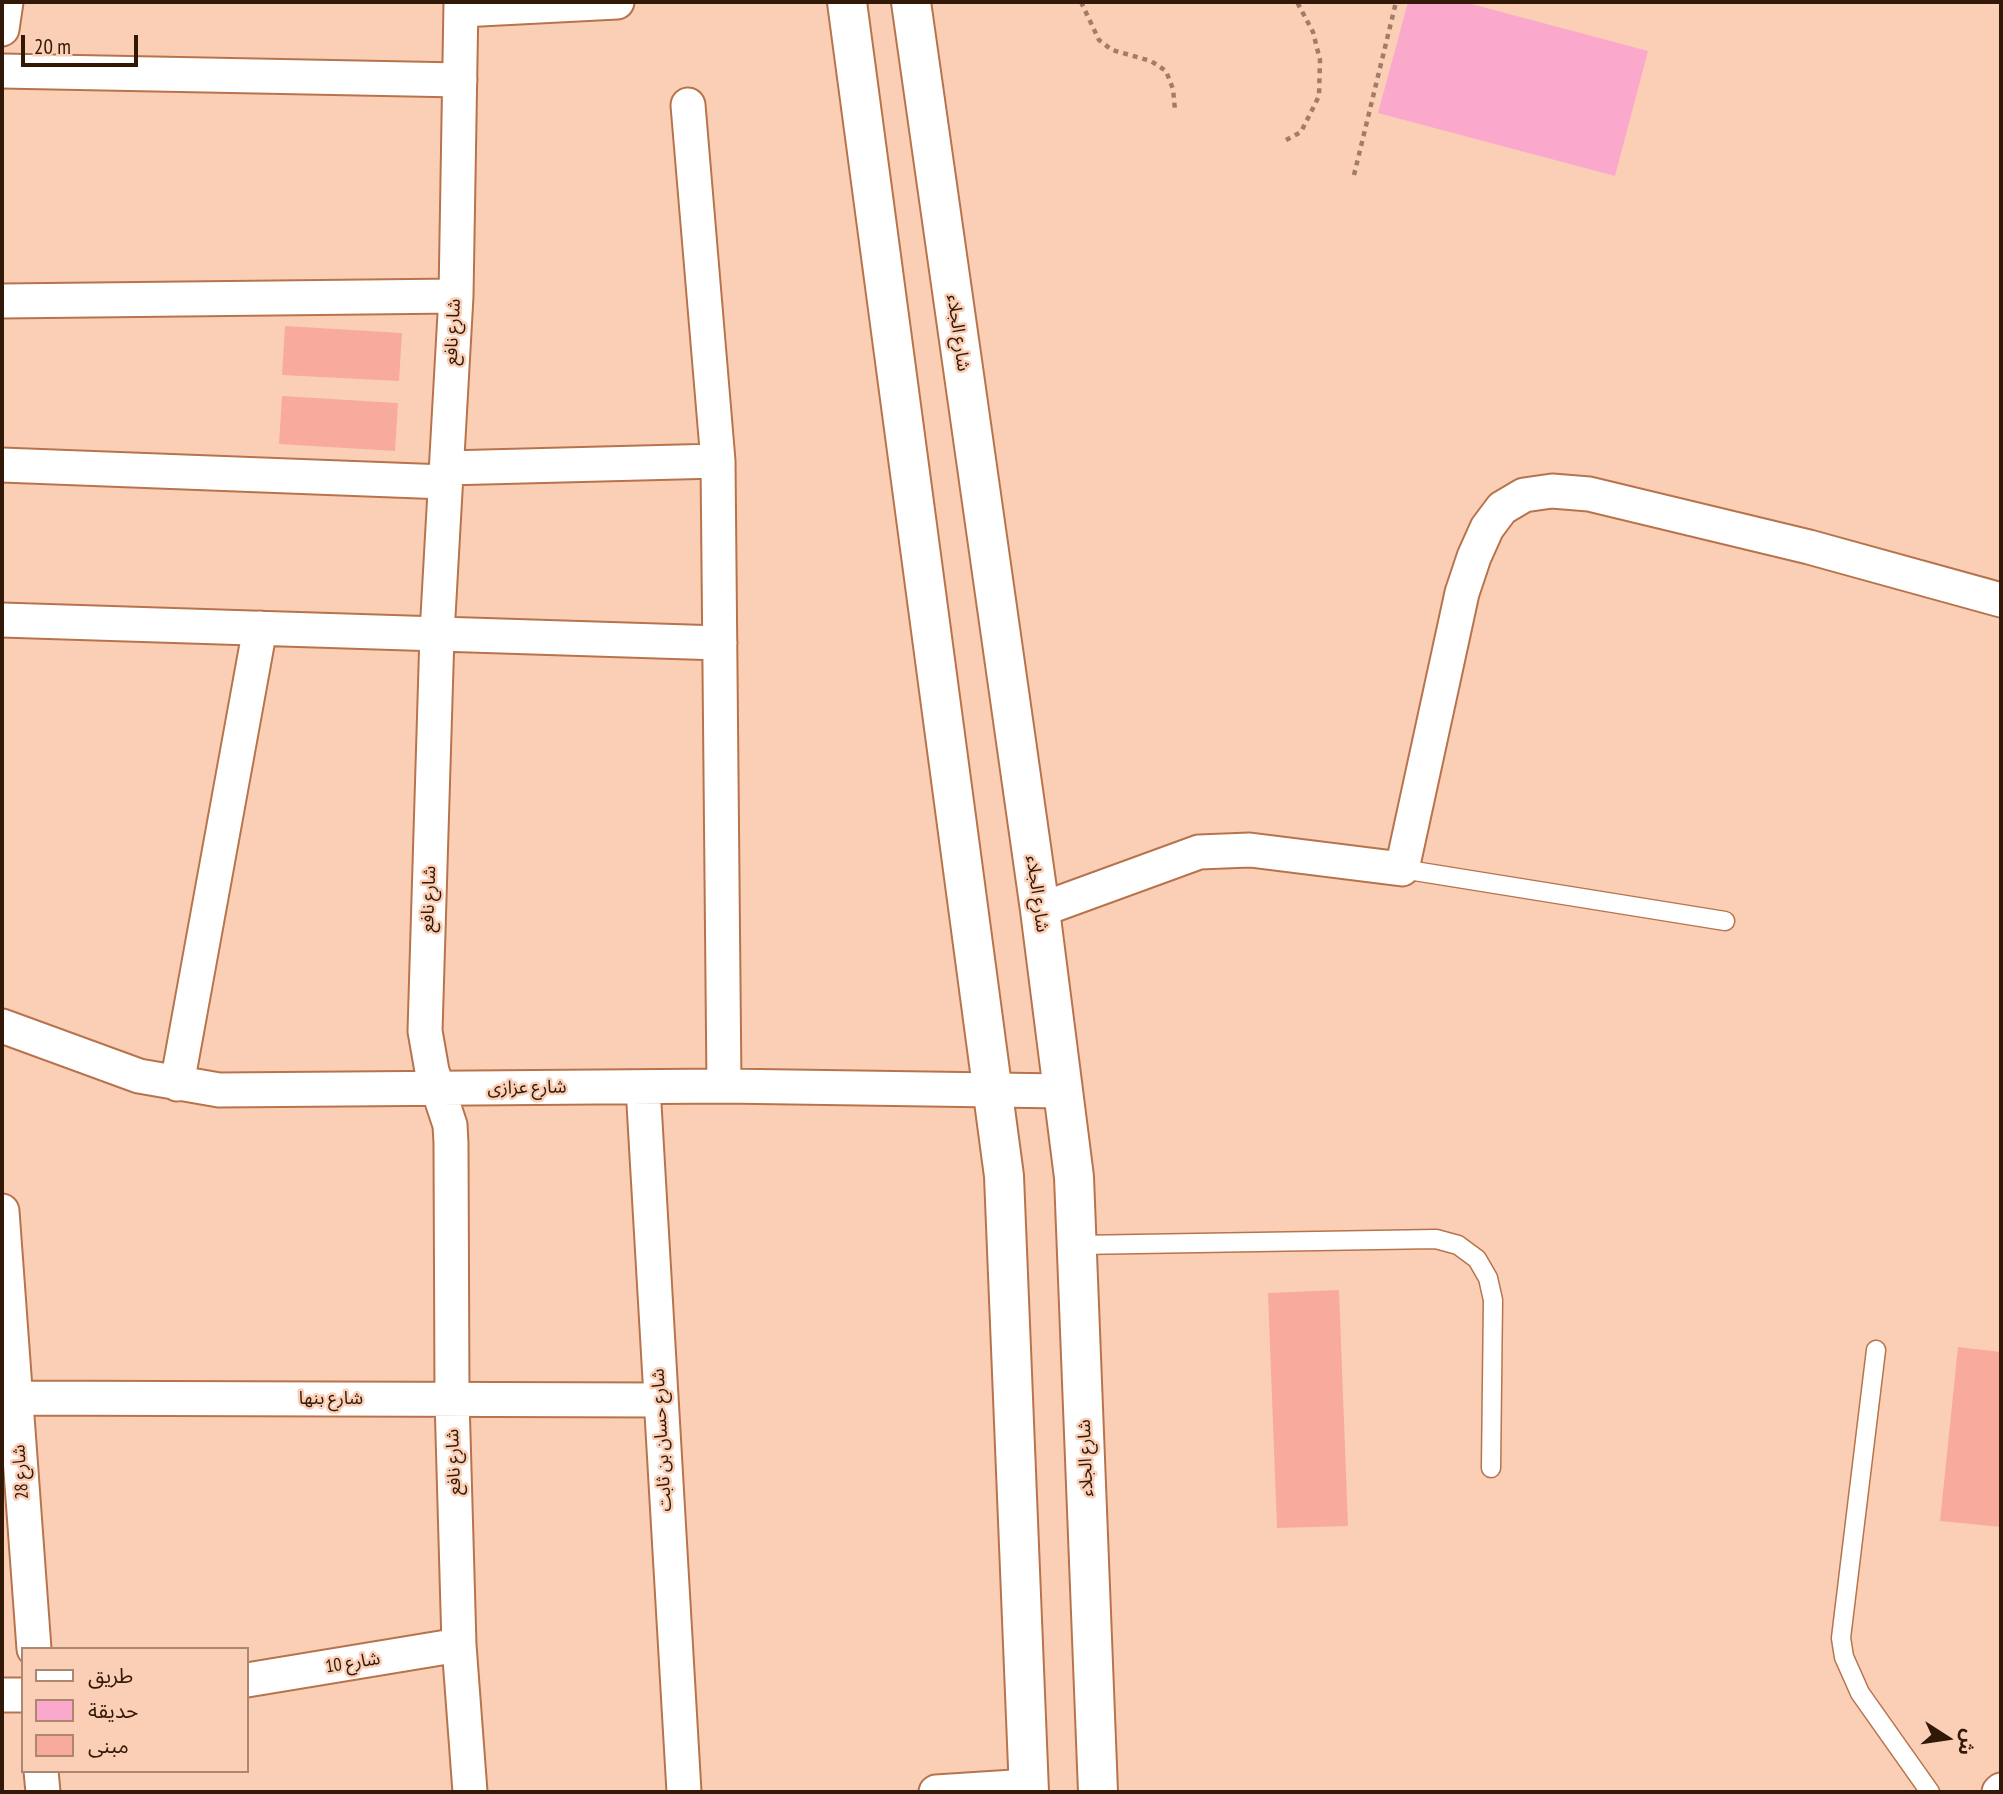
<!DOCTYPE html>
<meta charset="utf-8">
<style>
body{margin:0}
#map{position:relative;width:2003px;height:1794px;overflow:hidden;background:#fbcfb6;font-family:"PT Sans Narrow","Noto Sans Arabic",sans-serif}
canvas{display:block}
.frame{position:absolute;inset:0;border:4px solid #321807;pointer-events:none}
.legend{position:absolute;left:21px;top:1647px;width:228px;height:126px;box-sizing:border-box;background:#fbcfb6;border:2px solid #ab8670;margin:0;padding:9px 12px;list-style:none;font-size:21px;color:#321807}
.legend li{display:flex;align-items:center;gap:14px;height:35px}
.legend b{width:35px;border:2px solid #ab8670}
.north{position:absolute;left:1912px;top:1703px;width:70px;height:70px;-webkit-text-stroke:5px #fbcfb6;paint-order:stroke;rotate:102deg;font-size:19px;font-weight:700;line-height:28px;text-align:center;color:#321807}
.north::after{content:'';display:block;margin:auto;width:24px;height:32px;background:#321807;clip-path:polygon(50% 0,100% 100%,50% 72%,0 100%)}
.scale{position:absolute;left:21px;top:35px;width:117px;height:32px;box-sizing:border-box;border:4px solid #321807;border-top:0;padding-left:9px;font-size:21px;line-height:24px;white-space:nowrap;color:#321807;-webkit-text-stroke:5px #fbcfb6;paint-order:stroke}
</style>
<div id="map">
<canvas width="2003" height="1794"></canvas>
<div class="frame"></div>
<ul class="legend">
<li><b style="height:9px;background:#fff"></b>طريق</li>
<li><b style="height:19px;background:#fba8cd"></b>حديقة</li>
<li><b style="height:19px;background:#f8ab9c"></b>مبنى</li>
</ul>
<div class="north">ش</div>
<div class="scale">20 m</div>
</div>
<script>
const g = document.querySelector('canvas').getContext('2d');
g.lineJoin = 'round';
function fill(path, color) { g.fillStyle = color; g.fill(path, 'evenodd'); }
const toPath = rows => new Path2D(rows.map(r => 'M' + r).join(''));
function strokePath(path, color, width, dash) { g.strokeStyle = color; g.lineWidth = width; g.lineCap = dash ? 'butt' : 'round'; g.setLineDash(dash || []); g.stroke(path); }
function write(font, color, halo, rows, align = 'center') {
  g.font = font + ' "PT Sans Narrow","Noto Sans Arabic",sans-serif'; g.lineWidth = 5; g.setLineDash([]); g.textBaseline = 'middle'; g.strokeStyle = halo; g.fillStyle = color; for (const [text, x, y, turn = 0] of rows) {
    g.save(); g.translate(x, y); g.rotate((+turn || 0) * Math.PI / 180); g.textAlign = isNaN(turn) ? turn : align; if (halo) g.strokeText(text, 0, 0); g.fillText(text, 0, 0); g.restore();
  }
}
fill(toPath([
 [1408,2,1464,2,1648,51,1615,176,1378,113]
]), '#fba8cd');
fill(toPath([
 [285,326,402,333,399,381,282,375],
 [282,396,398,403,395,451,279,444],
 [1339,1290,1348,1526,1277,1528,1268,1293],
 [1958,1347,2001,1352,2001,1527,1940,1521]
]), '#f8ab9c');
const lane = toPath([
 [1402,869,1725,921],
 [1078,1245,1436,1239,1458,1245,1477,1259,1488,1278,1493,1300,1491,1468],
 [1876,1350,1841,1638,1844,1657,1860,1693,1930,1792]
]);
const street = toPath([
 [461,2,456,296,437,634,425,1031,432,1071,450,1125,451,1143,452,1399,459,1645,470,1792],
 [461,10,617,2],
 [2,29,6,2],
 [2,71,460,80],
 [688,105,718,461,724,1086],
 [2,301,456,296],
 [2,465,445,482],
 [446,468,718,461],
 [2,620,720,643],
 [1040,910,1199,852,1250,850,1402,869,1462,593,1474,557,1487,528,1502,508,1524,495,1552,491,1589,494,1809,547,2001,600],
 [2,1026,139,1076,219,1090,724,1086,1063,1091],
 [177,1084,260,628],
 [643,1087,684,1792],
 [2,1211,34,1649],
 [2,1398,660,1400],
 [247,1680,459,1645],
 [2,1695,23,1695],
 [41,1771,43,1792],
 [936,1792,1029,1786],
 [1999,1792,2001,1790]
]);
const primary = toPath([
 [847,2,1004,1176,1029,1792],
 [911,2,1040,910,1074,1177,1098,1792]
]);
strokePath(lane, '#b7744c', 21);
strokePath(street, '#b7744c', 37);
strokePath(primary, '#b7744c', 42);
strokePath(toPath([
 [1081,2,1099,40,1112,50,1151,61,1166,71,1173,89,1175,110],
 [1286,140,1301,132,1319,96,1320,60,1313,32,1297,2],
 [1354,175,1396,2]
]), '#a17d68', 4.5, [5, 5]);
strokePath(lane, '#fff', 18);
strokePath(street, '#fff', 33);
strokePath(primary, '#fff', 38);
write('18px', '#321807', '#fbcfb6', [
 ["شارع نافع",453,332,-87],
 ["شارع الجلاء",958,333,82],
 ["شارع الجلاء",1037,894,82],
 ["شارع نافع",429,899,-88],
 ["شارع عزازى",527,1088,-1],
 ["شارع بنها",331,1399],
 ["شارع حسان بن ثابت",662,1440,-93],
 ["شارع الجلاء",1086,1458,-92],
 ["شارع نافع",454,1462,-92],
 ["شارع 28",21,1472,-94],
 ["شارع 10",353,1663,-9]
]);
</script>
